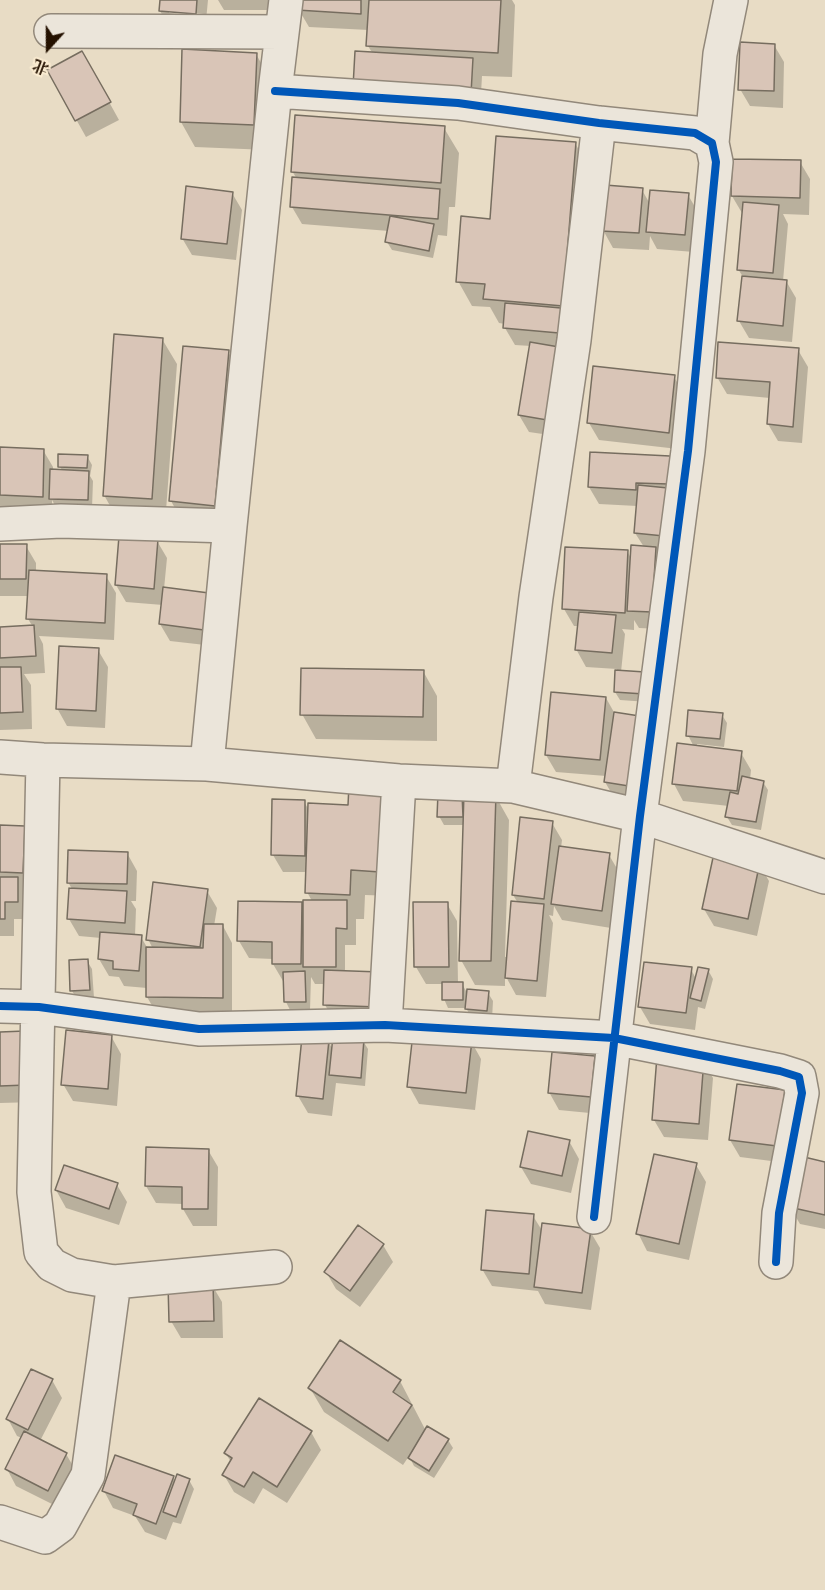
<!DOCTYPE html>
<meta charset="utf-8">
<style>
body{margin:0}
#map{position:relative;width:825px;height:1590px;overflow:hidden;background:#e8dcc5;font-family:"Sorts Mill Goudy","Noto Serif SC",serif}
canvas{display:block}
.north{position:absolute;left:18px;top:18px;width:60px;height:60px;-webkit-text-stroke:4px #faebd0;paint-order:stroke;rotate:201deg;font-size:16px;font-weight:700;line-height:24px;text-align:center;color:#241100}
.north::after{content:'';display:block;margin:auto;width:21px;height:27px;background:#241100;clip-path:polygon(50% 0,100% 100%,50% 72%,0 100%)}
</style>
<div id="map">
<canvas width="825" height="1590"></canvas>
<div class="north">北</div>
</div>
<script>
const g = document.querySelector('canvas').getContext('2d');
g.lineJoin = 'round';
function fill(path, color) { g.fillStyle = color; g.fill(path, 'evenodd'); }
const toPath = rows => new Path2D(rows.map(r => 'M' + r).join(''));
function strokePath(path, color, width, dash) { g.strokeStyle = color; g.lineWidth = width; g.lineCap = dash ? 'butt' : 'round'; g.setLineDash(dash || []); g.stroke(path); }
fill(toPath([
 [161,0,208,0,205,31,170,28,160,11],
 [169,10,204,14,203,17,169,13],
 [218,0,272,0,272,10,224,10],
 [299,0,512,0,515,5,512,77,482,76,480,111,373,54,368,46,369,30,309,27,299,10],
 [774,45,784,62,783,108,750,106,740,89],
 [184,51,256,54,270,79,268,150,195,147,181,122],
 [82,53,119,120,86,137,49,71],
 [444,128,459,153,455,207,449,207,447,236,438,235,433,258,392,250,387,242,389,231,302,224,292,207,297,179,292,171],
 [575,143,589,168,563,437,529,432,519,415,531,346,515,345,505,328,505,324,499,323,490,307,472,306,458,281,491,220],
 [800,162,810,179,809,215,783,214,788,224,783,281,786,281,796,298,792,342,749,338,739,321,743,277,738,269,742,213,732,196],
 [642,190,650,204,688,195,698,212,694,252,657,249,650,236,649,250,613,248,603,230],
 [232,193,242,210,236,260,192,255,182,238],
 [162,339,177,364,165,524,118,520,104,495],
 [798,350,808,367,802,443,778,441,768,424,770,398,727,394,717,377],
 [228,352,243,377,229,530,185,526,171,501],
 [674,377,684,394,678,449,599,440,589,423],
 [0,448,43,450,53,467,53,471,63,471,60,467,87,456,92,465,90,476,93,481,92,508,56,507,52,500,52,513,0,511],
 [669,458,679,475,673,553,657,551,665,565,661,629,639,628,634,620,634,630,622,629,625,634,621,672,648,702,620,700,615,692,617,669,586,667,576,649,579,626,574,626,564,609,627,551,632,560,644,547,635,533,637,506,599,504,589,487],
 [157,541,167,558,164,589,208,594,214,646,170,641,160,624,163,605,126,602,116,585],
 [0,545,26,546,36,563,36,572,106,576,116,593,114,640,39,636,43,644,45,673,24,674,31,685,32,729,0,730,0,629,33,627,28,619,29,596,0,596],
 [98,650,108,667,105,728,67,726,57,708],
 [423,671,437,696,437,741,316,739,302,714],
 [606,698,615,714,644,803,615,799,605,782,606,776,556,772,546,755],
 [722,715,727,723,724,747,697,744,697,747,741,753,751,770,750,780,763,782,768,790,761,830,732,825,727,817,729,806,683,801,674,784,694,747,688,735],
 [439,794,495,795,509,820,505,957,508,957,518,903,513,895,552,823,562,840,561,848,609,855,619,872,611,928,562,920,554,906,553,916,549,915,553,923,546,997,516,995,505,975,505,986,475,985,461,960,465,825,444,825,439,816],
 [304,802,309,810,349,807,394,896,365,895,364,919,356,919,356,945,345,945,345,972,388,1024,335,1022,325,1005,325,984,315,984,311,977,310,1010,290,1010,286,1002,285,981,283,981,273,964,273,959,249,958,239,941,239,903,304,903,312,901,307,892,307,872,283,872,273,855],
 [0,826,24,827,34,844,32,889,23,889,27,896,27,919,14,919,14,936,0,936],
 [127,853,137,871,136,901,131,901,136,909,135,936,141,937,148,949,153,949,148,939,207,891,217,908,214,926,223,926,232,943,232,1015,157,1014,147,997,147,988,124,986,119,977,109,976,99,959,101,938,79,936,69,919,70,889,72,889,68,882],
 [759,864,769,881,757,936,714,926,704,909],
 [447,904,457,921,458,984,462,984,466,991,488,993,493,1001,492,1019,471,1017,466,1008,448,1008,444,999,444,984,426,984,416,967],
 [87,961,92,969,94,998,77,999,72,991],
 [691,969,696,979,708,970,713,979,705,1009,698,1007,695,1030,650,1024,640,1007],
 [0,1033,36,1102,0,1103],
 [111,1036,121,1054,117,1106,73,1101,63,1084],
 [328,1041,333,1050,363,1041,368,1049,365,1086,336,1083,332,1116,308,1113,298,1096],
 [471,1041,481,1059,475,1110,419,1104,409,1086],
 [594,1057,604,1074,600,1114,559,1110,549,1092],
 [703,1061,713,1078,708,1140,664,1137,654,1120],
 [784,1092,794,1109,787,1163,740,1157,730,1140],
 [569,1141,579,1159,571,1193,531,1184,521,1167],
 [147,1149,208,1150,218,1167,217,1226,193,1226,183,1209,183,1204,156,1203,146,1186],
 [825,1163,825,1229,800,1224,790,1207],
 [696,1165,706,1182,689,1260,647,1251,638,1233],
 [117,1185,127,1202,119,1225,66,1208,56,1190],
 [533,1216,543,1232,590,1231,600,1248,591,1310,545,1304,538,1291,492,1286,482,1269],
 [383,1245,393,1262,360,1307,336,1289,326,1272],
 [212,1285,222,1302,223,1338,181,1338,171,1321],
 [52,1380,62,1398,40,1441,66,1454,76,1471,58,1507,16,1486,7,1469,22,1438,17,1436,8,1419],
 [400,1381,426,1431,448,1440,453,1448,434,1478,414,1466,409,1456,403,1465,324,1412,310,1388],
 [260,1400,311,1432,321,1450,287,1503,263,1488,254,1504,234,1492,224,1475,231,1462,226,1454],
 [173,1478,176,1482,189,1480,194,1489,181,1524,173,1522,166,1540,145,1532,135,1516,113,1508,104,1491]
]), '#0003');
const building = toPath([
 [160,0,197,0,196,14,159,11,160,0],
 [298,0,361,0,361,14,297,10,298,0],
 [369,0,501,0,498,53,366,46,369,0],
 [740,42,775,44,774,91,738,90,740,42],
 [182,49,257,53,254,125,180,122,182,49],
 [82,51,111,102,75,121,47,70,82,51],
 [355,51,473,58,471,94,353,87,355,51],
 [295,115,445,126,441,183,291,172,295,115],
 [496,136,576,142,563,306,483,299,485,284,456,282,461,216,490,219,496,136],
 [732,159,801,160,800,198,731,196,732,159],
 [292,177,440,189,438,219,290,207,292,177],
 [605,185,643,188,639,233,601,231,605,185],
 [186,186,233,192,227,244,181,239,186,186],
 [650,190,689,193,685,235,646,232,650,190],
 [743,202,779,205,773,273,737,270,743,202],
 [390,216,434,224,429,251,385,242,390,216],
 [742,276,787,280,783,326,737,321,742,276],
 [505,303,561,308,559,333,503,328,505,303],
 [114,334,163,338,152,499,103,496,114,334],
 [530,342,565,348,553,421,518,415,530,342],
 [718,342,799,348,793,427,767,424,770,382,716,378,718,342],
 [183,346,229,350,215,506,169,501,183,346],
 [593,366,675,375,669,433,587,423,593,366],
 [0,447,44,449,43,497,0,495,0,447],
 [590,452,670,456,669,484,636,483,636,490,588,487,590,452],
 [58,454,88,455,87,468,58,467,58,454],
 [50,469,89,471,88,500,49,499,50,469],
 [638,485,668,488,664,536,634,533,638,485],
 [119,536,158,539,154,589,115,585,119,536],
 [0,544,27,544,26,579,0,579,0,544],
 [631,545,656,547,652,612,627,611,631,545],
 [565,547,628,550,625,613,562,609,565,547],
 [29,570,107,574,105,623,26,619,29,570],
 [163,587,209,593,204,630,159,624,163,587],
 [579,612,616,615,612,653,575,650,579,612],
 [34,625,36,656,0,658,0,627,34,625],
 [59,646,99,648,96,711,56,709,59,646],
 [0,667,21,667,23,712,0,713,0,667],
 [301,668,424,670,423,717,300,715,301,668],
 [615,670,645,672,644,694,614,692,615,670],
 [551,692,606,697,600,760,545,755,551,692],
 [688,710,723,713,720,739,686,736,688,710],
 [614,712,646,717,635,787,604,782,614,712],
 [677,743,742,751,737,791,672,784,677,743],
 [742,776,764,781,756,822,725,817,730,792,738,794,742,776],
 [349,785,384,787,380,872,351,870,350,895,305,893,308,803,348,805,349,785],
 [464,792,496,793,491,961,459,961,464,792],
 [438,793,462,793,463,817,437,817,438,793],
 [272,799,305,800,305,856,271,855,272,799],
 [520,817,553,821,544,899,512,895,520,817],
 [0,825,25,826,23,873,0,872,0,825],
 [559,846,610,853,602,911,551,904,559,846],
 [68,850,128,852,127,884,67,883,68,850],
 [714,853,760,862,748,919,702,909,714,853],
 [0,877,18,877,18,902,5,902,5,919,0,919,0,877],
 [153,882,208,889,200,947,146,940,153,882],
 [69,888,127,891,125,923,67,919,69,888],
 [303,900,347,900,347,929,336,928,336,967,303,967,303,900],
 [238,901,302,902,301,964,272,964,272,942,237,941,238,901],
 [511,901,544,904,537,981,505,978,511,901],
 [413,902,448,902,449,967,414,967,413,902],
 [204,924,223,924,223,998,146,997,146,947,203,948,204,924],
 [100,932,142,935,139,971,113,969,113,961,98,959,100,932],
 [88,959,90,990,70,991,69,960,88,959],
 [644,962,692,967,686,1013,638,1007,644,962],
 [698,967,709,969,701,1001,690,998,698,967],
 [324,970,380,972,378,1007,323,1005,324,970],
 [305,971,306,1002,284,1002,283,972,305,971],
 [442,982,463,982,463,1000,442,1000,442,982],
 [467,989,489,991,487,1011,465,1009,467,989],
 [66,1030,112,1035,108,1089,61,1085,66,1030],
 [25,1031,27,1085,0,1086,0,1032,25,1031],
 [413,1033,472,1040,466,1093,407,1087,413,1033],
 [333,1036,364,1039,361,1078,329,1075,333,1036],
 [302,1037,329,1040,323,1099,296,1096,302,1037],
 [552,1052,595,1056,591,1097,548,1093,552,1052],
 [657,1056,704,1059,699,1124,652,1120,657,1056],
 [737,1084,785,1090,777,1146,729,1140,737,1084],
 [528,1131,570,1140,562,1176,520,1167,528,1131],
 [146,1147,209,1149,208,1209,182,1209,182,1187,145,1186,146,1147],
 [654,1154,697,1163,679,1244,636,1234,654,1154],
 [800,1156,825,1162,825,1215,789,1207,800,1156],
 [64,1165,118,1183,109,1209,55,1190,64,1165],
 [486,1210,534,1214,529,1274,481,1270,486,1210],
 [542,1223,591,1229,582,1293,534,1287,542,1223],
 [358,1225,384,1244,350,1291,324,1272,358,1225],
 [213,1283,214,1321,169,1322,168,1284,213,1283],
 [340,1340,401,1380,393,1392,412,1405,388,1441,308,1388,340,1340],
 [31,1369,53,1379,28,1430,6,1419,31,1369],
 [259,1398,312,1431,277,1487,253,1472,244,1487,222,1475,232,1458,224,1453,259,1398],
 [427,1426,449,1439,429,1471,408,1458,427,1426],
 [24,1431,67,1453,48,1491,5,1469,24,1431],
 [115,1455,174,1476,156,1524,133,1515,137,1504,102,1491,115,1455],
 [177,1474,190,1479,176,1517,163,1512,177,1474]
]);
fill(building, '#d9c5b7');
strokePath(building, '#766d5f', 1.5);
const minor = toPath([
 [51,31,282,32],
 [275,91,458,103,599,123,695,133,712,143,716,162,688,451,640,816,594,1217],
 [712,143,720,54,731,0],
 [0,524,61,521,230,526],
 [0,757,43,760,207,764,399,781,513,786,640,816,825,877],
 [43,760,34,1192,41,1252,52,1265,72,1275,114,1282,275,1267],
 [207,764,230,526,275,91,286,0],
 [513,786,536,597,574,340,599,123],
 [0,1006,39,1007,199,1029,385,1025,614,1038,780,1071,799,1077,802,1093,779,1213,776,1262],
 [385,1025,399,781],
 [0,1522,45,1537,60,1526,88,1475,114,1282]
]);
strokePath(minor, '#92887a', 36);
strokePath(minor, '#ebe5da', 33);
strokePath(toPath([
 [275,91,458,103,599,123,695,133,712,143,716,162,688,451,640,816,594,1217],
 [0,1006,39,1007,199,1029,385,1025,614,1038,780,1071,799,1077,802,1093,779,1213,776,1262]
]), '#0057b8', 8);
</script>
